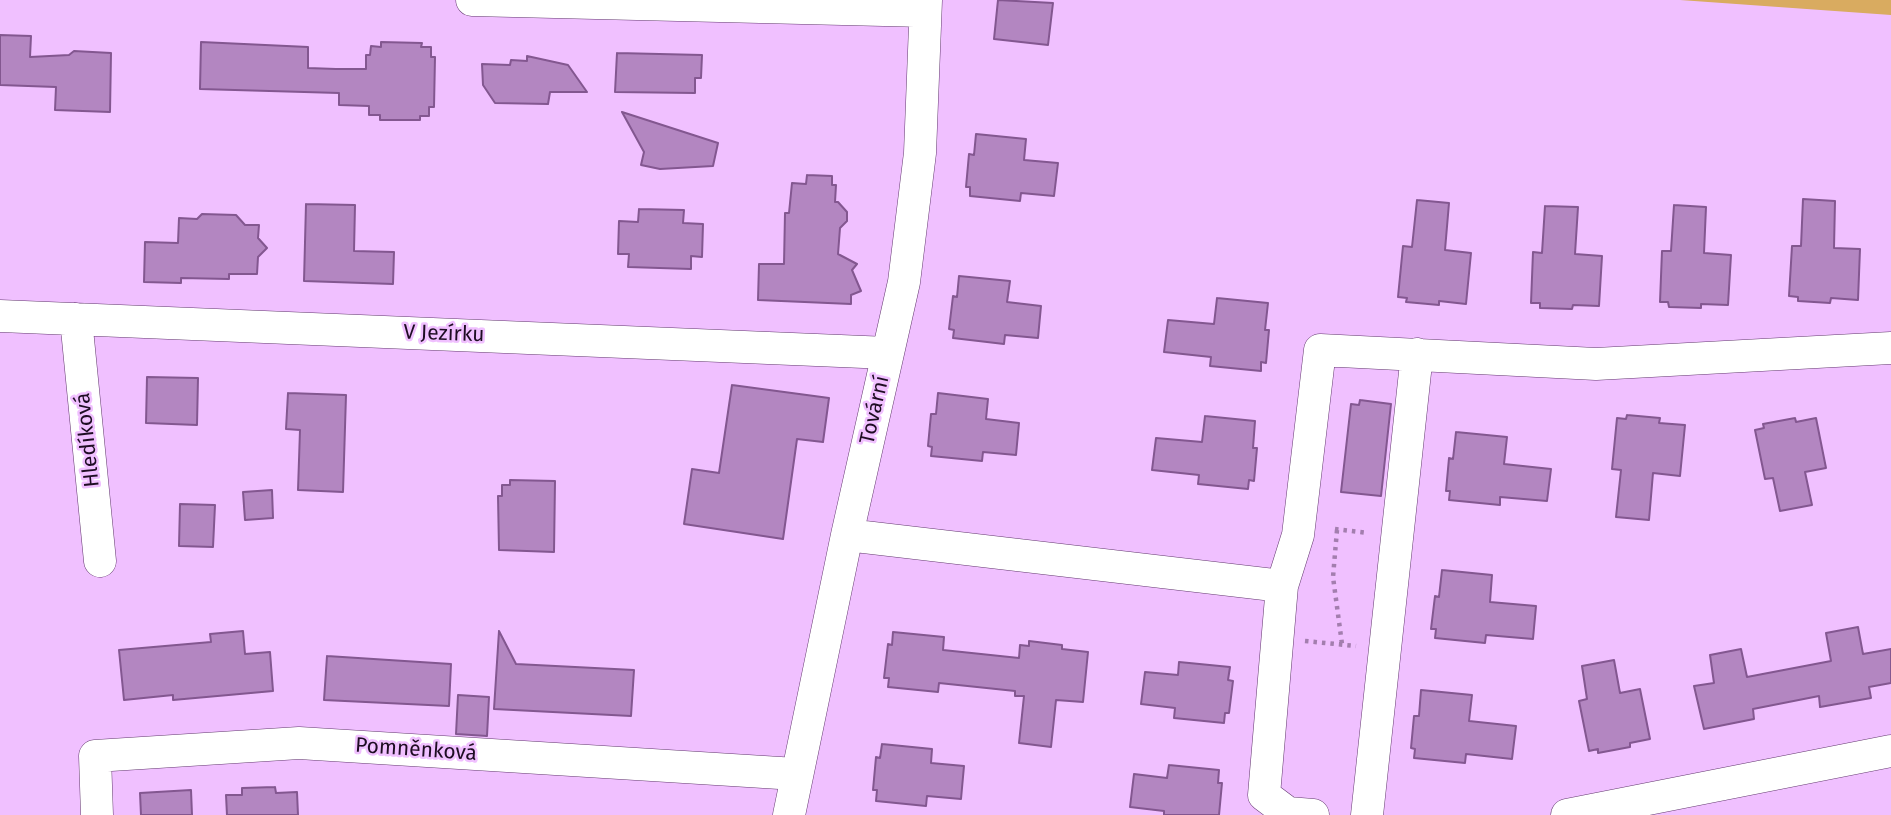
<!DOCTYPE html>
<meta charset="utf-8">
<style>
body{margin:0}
canvas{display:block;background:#f0c0ff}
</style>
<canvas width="1891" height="815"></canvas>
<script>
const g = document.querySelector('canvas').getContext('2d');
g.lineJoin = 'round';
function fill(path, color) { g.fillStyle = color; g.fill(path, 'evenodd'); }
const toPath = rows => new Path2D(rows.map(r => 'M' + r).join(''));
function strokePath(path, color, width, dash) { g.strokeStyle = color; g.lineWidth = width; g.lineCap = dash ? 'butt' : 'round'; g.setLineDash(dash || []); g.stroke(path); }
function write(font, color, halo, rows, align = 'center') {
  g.font = font + ' "Fira Sans",sans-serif'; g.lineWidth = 5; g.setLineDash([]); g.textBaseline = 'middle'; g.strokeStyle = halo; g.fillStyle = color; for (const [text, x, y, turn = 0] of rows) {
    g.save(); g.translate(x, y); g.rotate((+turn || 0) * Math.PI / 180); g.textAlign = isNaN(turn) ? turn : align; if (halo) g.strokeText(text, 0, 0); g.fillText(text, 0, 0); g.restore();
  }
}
fill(toPath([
 [1680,0,1891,0,1891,15]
]), '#d9ab60');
const building = toPath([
 [998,0,1053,3,1048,45,994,39,998,0],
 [0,35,31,36,30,57,69,55,74,51,111,53,110,112,55,110,56,87,0,85,0,35],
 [201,42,308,47,308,68,336,69,366,69,366,55,370,55,371,46,381,47,381,42,422,43,421,47,431,47,431,57,435,57,434,107,429,107,429,116,420,116,420,120,380,120,380,115,369,115,369,106,339,105,339,93,200,89,201,42],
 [617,53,702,55,701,78,695,78,695,93,615,92,617,53],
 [527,56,568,65,587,92,550,92,548,104,495,103,483,85,482,64,510,65,511,60,527,61,527,56],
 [622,112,718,143,713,166,660,169,641,165,644,152,622,112],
 [976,134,1026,139,1024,160,1058,163,1054,196,1021,193,1020,201,970,196,970,187,966,187,969,154,974,155,976,134],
 [807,175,832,176,832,185,836,185,835,202,838,202,847,212,847,221,840,228,838,254,857,264,852,270,861,291,851,295,851,304,758,300,759,264,784,264,785,213,789,213,792,183,806,184,807,175],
 [1803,199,1835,201,1834,248,1860,249,1858,300,1831,298,1830,303,1798,301,1798,297,1789,296,1792,246,1801,246,1803,199],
 [1417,200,1449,203,1445,250,1471,253,1466,304,1439,301,1439,305,1406,302,1407,298,1398,297,1403,246,1412,247,1417,200],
 [306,204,355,205,354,251,394,252,393,284,304,281,306,204],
 [1674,205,1706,207,1704,253,1731,255,1728,305,1701,304,1701,308,1669,307,1668,302,1660,302,1662,251,1671,251,1674,205],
 [1545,206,1578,207,1575,254,1602,256,1599,306,1573,305,1572,309,1540,308,1540,303,1531,303,1533,252,1542,253,1545,206],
 [639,209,684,210,683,223,703,224,702,257,691,256,691,269,628,267,629,254,618,254,619,221,638,222,639,209],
 [202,214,236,215,245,225,259,225,258,238,267,248,258,257,257,274,229,274,229,279,181,278,181,283,144,282,145,242,178,243,179,218,197,219,202,214],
 [959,276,1010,281,1007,302,1041,306,1038,338,1005,335,1004,344,953,338,954,330,949,329,953,296,957,297,959,276],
 [1217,298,1268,303,1265,330,1269,330,1266,363,1261,362,1261,371,1210,366,1211,357,1164,352,1168,320,1214,324,1217,298],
 [147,377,198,378,197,425,146,423,147,377],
 [732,385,829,398,823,442,797,439,783,539,684,524,692,469,719,473,732,385],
 [288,393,346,395,343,492,298,490,300,430,286,429,288,393],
 [938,393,988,399,986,419,1019,423,1016,455,983,452,982,461,931,456,932,447,928,446,931,414,936,414,938,393],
 [1360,400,1391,404,1381,496,1341,492,1351,404,1359,405,1360,400],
 [1627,415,1660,418,1659,423,1685,425,1680,476,1653,473,1649,520,1616,517,1621,470,1612,469,1617,418,1626,419,1627,415],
 [1205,416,1255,421,1253,448,1257,448,1254,481,1249,480,1248,489,1198,484,1199,475,1152,470,1156,438,1202,442,1205,416],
 [1795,418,1796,422,1816,418,1826,468,1805,472,1812,505,1780,511,1773,478,1765,479,1755,430,1764,428,1763,424,1795,418],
 [1456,432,1507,437,1504,464,1551,469,1547,501,1500,497,1500,505,1449,500,1450,491,1446,491,1449,458,1453,459,1456,432],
 [510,480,555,481,554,552,499,550,498,496,502,496,502,485,510,485,510,480],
 [272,490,273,518,245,520,243,492,272,490],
 [180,504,215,505,213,547,179,546,180,504],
 [1442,570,1492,575,1490,602,1536,606,1533,639,1486,635,1485,643,1435,638,1436,629,1431,629,1435,596,1439,597,1442,570],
 [1858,627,1863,654,1891,649,1891,683,1869,687,1871,698,1820,707,1819,696,1753,709,1754,719,1704,729,1694,686,1714,683,1710,655,1741,649,1747,677,1831,661,1826,633,1858,627],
 [243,631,245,654,270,652,273,691,173,700,173,695,124,700,119,650,211,642,210,634,243,631],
 [499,631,516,664,634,670,631,716,494,709,499,631],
 [893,632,944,637,943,650,1019,658,1020,645,1029,646,1029,641,1062,645,1062,649,1088,652,1083,702,1056,700,1051,747,1019,743,1024,696,1015,696,1015,691,939,683,938,692,888,687,889,678,884,678,888,644,892,645,893,632],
 [327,656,451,664,449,706,324,700,327,656],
 [1614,660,1620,693,1640,689,1650,739,1630,743,1630,747,1598,753,1598,749,1589,751,1579,701,1587,699,1582,666,1614,660],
 [1179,662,1230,667,1228,680,1233,681,1229,713,1225,713,1224,723,1174,718,1175,708,1141,704,1145,672,1178,675,1179,662],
 [1421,690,1472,695,1469,721,1516,726,1512,759,1466,754,1465,763,1414,758,1415,749,1411,748,1414,716,1419,716,1421,690],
 [458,695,489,697,487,736,456,734,458,695],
 [882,744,932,749,931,763,964,766,961,799,927,796,926,806,876,801,877,790,873,790,876,757,880,758,882,744],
 [1169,765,1219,770,1218,783,1222,783,1219,815,1164,815,1164,811,1130,807,1134,774,1167,778,1169,765],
 [275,787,276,793,297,792,298,815,227,815,226,795,242,795,242,788,275,787],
 [191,790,192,815,141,815,140,793,191,790]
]);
fill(building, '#b386c1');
strokePath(building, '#835790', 2);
const minor = toPath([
 [472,0,925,11],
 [0,316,888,353],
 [76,319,100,561],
 [847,535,1282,586,1298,535,1320,350,1596,364,1891,348],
 [1282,586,1264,795,1288,813,1313,815],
 [97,815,95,756,299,743,796,774],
 [789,815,847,535,904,282,920,153,926,0],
 [1367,815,1417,354],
 [1567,815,1891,751]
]);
strokePath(minor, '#643a70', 33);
strokePath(toPath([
 [1335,529,1368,533],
 [1337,530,1333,577,1342,644],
 [1305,641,1356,646]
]), '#a37eae', 4.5, [3.5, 5]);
strokePath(minor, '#fff', 32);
write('21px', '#1e0d23', '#f0c0ff', [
 ["V Jezírku",444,334,2],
 ["Tovární",875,410,-77],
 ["Hledíková",88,440,-96],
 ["Pomněnková",416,750,4]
]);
</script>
